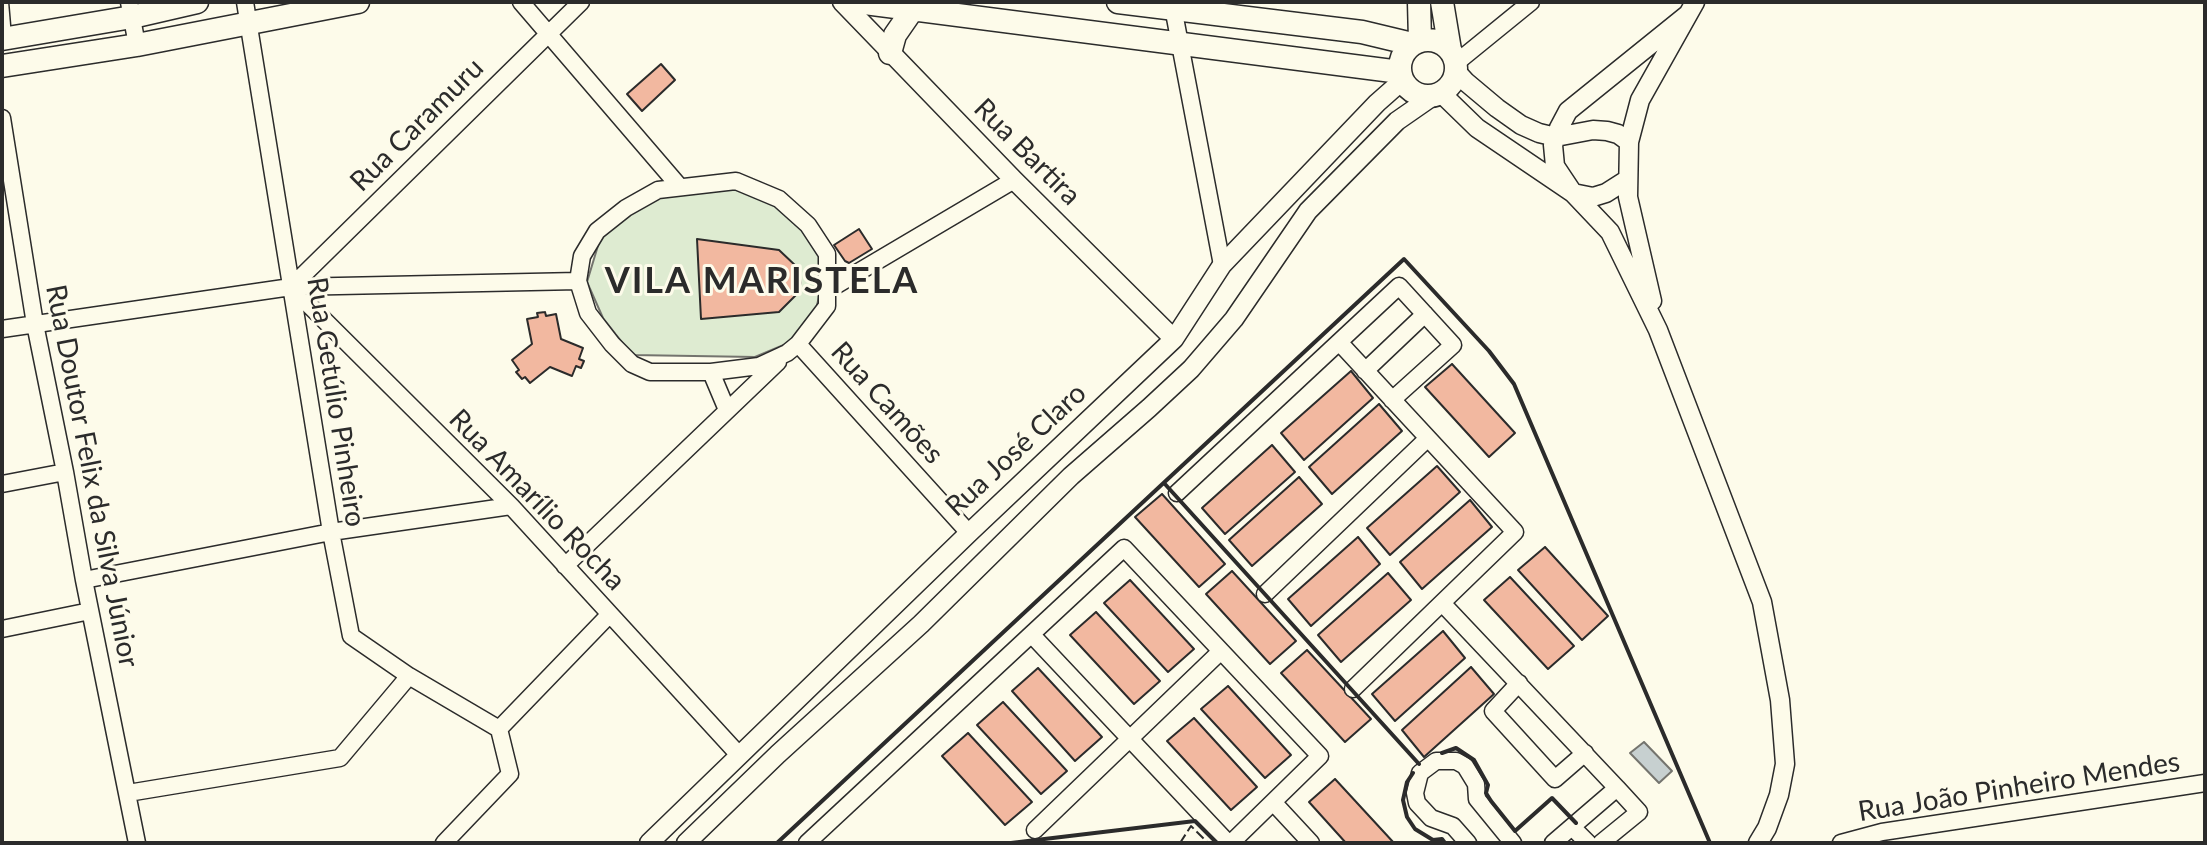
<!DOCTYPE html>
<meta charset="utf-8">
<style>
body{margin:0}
#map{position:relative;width:2207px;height:845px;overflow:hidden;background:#fdfbea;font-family:Lato,sans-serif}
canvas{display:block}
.frame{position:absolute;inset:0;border:4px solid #2b2b2b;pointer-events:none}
</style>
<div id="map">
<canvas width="2207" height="845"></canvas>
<div class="frame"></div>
</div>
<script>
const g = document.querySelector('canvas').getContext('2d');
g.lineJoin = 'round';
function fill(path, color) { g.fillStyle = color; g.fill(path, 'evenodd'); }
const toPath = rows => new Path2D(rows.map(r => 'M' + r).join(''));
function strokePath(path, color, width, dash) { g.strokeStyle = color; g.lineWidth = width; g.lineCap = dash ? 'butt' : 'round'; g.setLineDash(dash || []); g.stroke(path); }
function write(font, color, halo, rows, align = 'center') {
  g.font = font + ' Lato,sans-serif'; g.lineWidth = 6; g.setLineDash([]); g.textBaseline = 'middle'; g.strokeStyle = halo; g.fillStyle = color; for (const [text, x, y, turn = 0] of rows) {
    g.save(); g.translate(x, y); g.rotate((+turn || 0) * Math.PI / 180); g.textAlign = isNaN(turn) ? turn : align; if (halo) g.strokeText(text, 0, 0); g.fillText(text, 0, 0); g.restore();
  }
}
const green = toPath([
 [735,187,775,206,802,229,821,259,821,289,816,309,806,325,786,344,755,357,632,355,603,318,587,282,600,239,631,213,660,195,735,187]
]);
fill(green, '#deebd1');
strokePath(green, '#74746e', 2);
const water = toPath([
 [1644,742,1672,771,1659,783,1630,753,1644,742]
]);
fill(water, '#c7d0d0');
strokePath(water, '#74746e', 2);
const building = toPath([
 [661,64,675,80,642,111,627,94,661,64],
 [859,229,872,249,849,263,845,261,834,245,859,229],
 [697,239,779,250,797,267,801,283,797,294,779,312,701,319,697,239],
 [545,312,546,316,556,314,561,339,583,348,579,359,584,361,581,368,576,366,572,376,550,367,530,383,525,377,522,379,516,372,519,370,512,360,532,344,527,319,538,317,537,313,545,312],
 [1452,364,1515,433,1489,457,1425,387,1452,364],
 [1351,371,1373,398,1304,460,1281,433,1351,371],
 [1379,404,1402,431,1332,494,1309,467,1379,404],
 [1272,445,1295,472,1225,534,1202,508,1272,445],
 [1437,466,1460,492,1390,555,1367,528,1437,466],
 [1299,477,1322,504,1252,566,1229,540,1299,477],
 [1162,494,1225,564,1199,587,1135,517,1162,494],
 [1470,500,1492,527,1422,589,1400,562,1470,500],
 [1358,537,1380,564,1311,626,1288,599,1358,537],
 [1545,547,1608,616,1582,640,1518,570,1545,547],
 [1232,571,1296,641,1270,664,1206,594,1232,571],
 [1388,573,1411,600,1341,662,1318,635,1388,573],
 [1510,577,1574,646,1548,669,1484,600,1510,577],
 [1130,580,1194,649,1168,672,1104,603,1130,580],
 [1096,612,1160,681,1134,704,1070,635,1096,612],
 [1443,631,1465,658,1395,721,1372,694,1443,631],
 [1307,650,1371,719,1345,742,1281,673,1307,650],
 [1471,667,1494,694,1424,757,1402,730,1471,667],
 [1038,668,1102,737,1075,761,1012,691,1038,668],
 [1228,686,1291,755,1265,778,1201,709,1228,686],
 [1003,702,1067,771,1041,794,977,725,1003,702],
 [1194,718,1257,787,1231,810,1167,741,1194,718],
 [968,733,1032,802,1005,825,942,756,968,733],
 [1335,779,1394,843,1346,843,1309,802,1335,779]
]);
fill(building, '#f2b8a0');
strokePath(building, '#2b2b2b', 2);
const service = toPath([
 [4,2,7,37]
]);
const minor = toPath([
 [129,2,137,45],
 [245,2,331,532,351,636,409,676,499,729],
 [521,2,679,186],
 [1172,2,1222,265],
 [1456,63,1531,2],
 [2,118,35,324,65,472,84,580,137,843],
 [736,181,779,199,808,225,827,254,827,306,798,344,787,353,759,366,711,372,650,372,632,364,612,344,588,313,578,281,582,256,597,231,626,208,658,190,736,181],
 [291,287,511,506,739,755],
 [291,287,581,2],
 [828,290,1014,180],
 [2,329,291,287,578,281],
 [1339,342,1515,532,1353,689],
 [798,344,969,533],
 [1365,371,1425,314],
 [711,372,727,410],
 [2,484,65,472],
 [1177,493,1399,286,1453,345,1392,400],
 [565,566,778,362],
 [84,580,331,532,511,506],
 [1265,594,1427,439],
 [1443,604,1617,788],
 [2,629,90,611],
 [1032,635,1228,843],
 [1519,683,1493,711,1555,779,1585,753],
 [128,793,340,758,409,676],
 [1273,802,1311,843],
 [1572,827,1588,843],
 [1035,830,1221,651],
 [444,843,510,774,499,729,610,614],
 [807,843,1124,548,1320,756,1231,843],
 [1468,843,1453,826,1431,818,1417,803,1415,793,1420,773,1436,761,1456,761,1465,766,1476,784,1477,799,1513,843],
 [1553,843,1617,788,1639,812,1601,843],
 [1841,843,1882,832,2205,783]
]);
const tertiary = toPath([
 [842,2,1014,180,1174,339],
 [1687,15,1568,111,1559,128,1553,145,1555,166,1573,193,1610,232,1658,330,1762,602,1780,700,1785,764,1779,795,1767,828,1758,843],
 [1456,71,1466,82,1497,108,1521,125,1539,133,1556,137,1593,130,1607,131,1618,134,1629,142],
 [1441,93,1477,128,1573,193,1593,197,1606,193,1628,179],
 [1652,301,1628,197,1629,142,1640,100,1695,2],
 [649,843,969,533,1174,339,1222,265,1377,103,1403,80],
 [686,843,778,754,921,624,1071,476,1149,408,1191,369,1234,319,1308,211,1397,121,1433,96]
]);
const secondary = toPath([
 [857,2,1400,72],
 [1118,2,1362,32,1412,44],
 [1419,2,1420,41],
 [1442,2,1450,50],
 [2,39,132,17,197,2],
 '1400 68a28 28 0 1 1 56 0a28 28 0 1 1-56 0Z',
 [890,53,895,35,913,9],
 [2,66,137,45,358,2]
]);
strokePath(service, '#2b2b2b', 11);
strokePath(minor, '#2b2b2b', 19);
strokePath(tertiary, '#2b2b2b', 21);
strokePath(secondary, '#2b2b2b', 25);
strokePath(service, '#fdfbea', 8);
strokePath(minor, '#fdfbea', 16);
strokePath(tertiary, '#fdfbea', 18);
strokePath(secondary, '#fdfbea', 22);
strokePath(toPath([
 [1180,843,1191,826,1208,843]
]), '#2b2b2b', 2, [10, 4]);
strokePath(toPath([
 [1164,483,1419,764],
 [1442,753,1456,748,1474,760,1488,785,1486,793,1491,801,1515,831,1552,798,1576,823],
 [1413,773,1407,782,1403,800,1407,817,1415,829,1433,840,1442,839,1445,843],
 [777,843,1404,259,1489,351,1514,384,1710,843],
 [1011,843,1195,821,1217,843]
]), '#2b2b2b', 4);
write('28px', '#2b2b2b', '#fdfbea', [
 ["Rua Caramuru",417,125,-45],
 ["Rua Bartira",1027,152,45],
 ["Rua Getúlio Pinheiro",336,402,81],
 ["Rua Camões",887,403,48],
 ["Rua José Claro",1016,450,-43],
 ["Rua Doutor Felix da Silva Júnior",92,476,79],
 ["Rua Amarílio Rocha",537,500,46],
 ["Rua João Pinheiro Mendes",2019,787,-9]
]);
g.letterSpacing = '2px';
write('bold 36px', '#2b2b2b', '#fdfbea', [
 ["VILA MARISTELA",762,281]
]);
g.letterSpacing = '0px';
</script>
